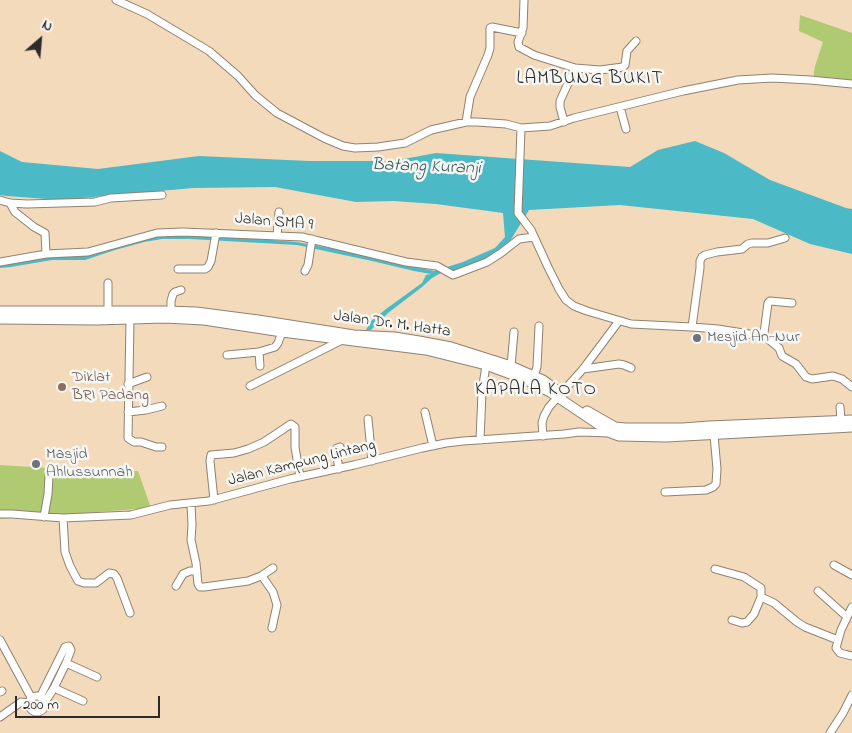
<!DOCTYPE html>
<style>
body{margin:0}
#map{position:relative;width:852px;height:733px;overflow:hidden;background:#f3daba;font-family:"Indie Flower",sans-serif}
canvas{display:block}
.north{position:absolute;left:15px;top:15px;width:50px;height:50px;-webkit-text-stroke:4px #f6f6f2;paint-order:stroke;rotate:27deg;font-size:14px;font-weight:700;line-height:20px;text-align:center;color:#2b2b2b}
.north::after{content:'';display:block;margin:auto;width:18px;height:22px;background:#2b2b2b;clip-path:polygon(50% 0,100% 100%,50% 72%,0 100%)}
.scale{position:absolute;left:15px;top:696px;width:145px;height:22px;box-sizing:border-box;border:2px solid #2b2b2b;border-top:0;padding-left:6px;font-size:15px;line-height:18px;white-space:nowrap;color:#2b2b2b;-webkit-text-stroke:4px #f6f6f2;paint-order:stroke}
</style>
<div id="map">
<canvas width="852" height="733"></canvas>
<div class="north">N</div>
<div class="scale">200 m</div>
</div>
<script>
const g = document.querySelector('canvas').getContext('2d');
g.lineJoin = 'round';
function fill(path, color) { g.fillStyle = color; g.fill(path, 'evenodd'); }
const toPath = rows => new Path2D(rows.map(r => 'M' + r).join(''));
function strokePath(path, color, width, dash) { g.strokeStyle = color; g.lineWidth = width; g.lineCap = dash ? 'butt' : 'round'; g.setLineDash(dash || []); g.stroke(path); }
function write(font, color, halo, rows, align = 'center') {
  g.font = font + ' "Indie Flower",sans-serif'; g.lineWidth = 5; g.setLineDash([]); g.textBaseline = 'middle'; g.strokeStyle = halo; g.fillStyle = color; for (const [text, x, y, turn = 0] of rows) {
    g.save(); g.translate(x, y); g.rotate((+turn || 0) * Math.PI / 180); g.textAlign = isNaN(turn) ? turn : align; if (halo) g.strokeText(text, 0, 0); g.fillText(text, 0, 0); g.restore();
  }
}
fill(toPath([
 [800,15,852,33,852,84,813,80,815,66,823,42,799,31],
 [0,465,97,471,138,471,151,508,0,519]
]), '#afca70');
fill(toPath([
 [695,141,724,153,770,180,846,208,852,209,852,254,810,244,753,219,620,205,529,210,507,246,491,258,451,272,441,273,432,278,422,287,388,313,371,330,366,330,370,322,386,309,422,283,426,275,431,274,414,271,372,261,297,245,190,239,162,239,144,242,115,250,85,260,52,260,11,267,0,268,0,264,51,257,83,256,167,234,238,237,296,242,336,249,434,271,463,262,495,248,505,237,503,213,436,204,393,201,356,202,275,187,193,188,60,200,7,196,0,195,0,151,22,162,98,169,199,156,309,161,393,161,436,153,630,167,658,150]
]), '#4bb9c6');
const minor = toPath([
 [116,0,147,14,209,51,238,76,255,95,277,113,324,138,343,146,355,148,378,147,405,143,431,130,466,122,477,122,506,124,521,128,550,126,574,118,683,91,738,80,772,78,810,80,852,84],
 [524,0,523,28,518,42,519,47,534,55,575,68],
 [620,107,626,129],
 [466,122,470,97,488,55,490,48,490,28,492,27,522,33],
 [564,122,560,107,560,101,575,68,600,70,623,67,625,65,627,51,636,41],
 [521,128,518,213,531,230,548,267,559,289,566,300,574,306,587,311,631,324,692,327,718,329,755,335,761,336,763,335,779,348,782,356,796,364,806,377,812,379,833,376,842,379,852,387],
 [0,200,10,203,27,204,95,202,111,198,162,195],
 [10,203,15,212,34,227,45,233,46,254],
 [277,236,279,212],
 [0,262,46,254,88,252,157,233,183,232,302,237,406,262,437,266,453,275,487,262,501,253,519,239,534,237],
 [178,269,205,269,208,267,211,261,216,233],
 [305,271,308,265,312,239],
 [108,310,108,283],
 [171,311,171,301,173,294,175,292,181,290],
 [130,319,128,438,134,442,141,442,156,447,162,447],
 [692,327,700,268,700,261,702,257,705,255,717,252,742,249,748,244,752,243,768,243,785,238],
 [763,335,764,333,768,303,770,301,792,303],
 [259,352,260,366],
 [227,355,259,352,275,347,278,343,282,332],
 [511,366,514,332],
 [583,369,619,364,624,365,631,368],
 [534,376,537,367,539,326],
 [128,384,147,377],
 [250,386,342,340],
 [840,407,841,420],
 [128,412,146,410,162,406],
 [425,412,433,446],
 [368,419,372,461],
 [543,436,542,423,544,416,549,407,583,369,619,321],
 [480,440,482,392,486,365],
 [339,469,336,451,337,448,340,447],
 [665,492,706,490,713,487,716,484,717,469,714,435],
 [214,500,210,461,211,455,234,453,248,449,264,442,291,424,295,427,295,447,300,477],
 [191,504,192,525,191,540,196,563,198,584,200,587,204,587,248,581,261,576,273,568],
 [0,514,12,514,63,518,131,515,170,505,209,501,290,479,354,465,422,448,446,443,463,441,564,434,579,432,610,433],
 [44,517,48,494,49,476],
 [63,518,65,552,70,566,78,581,84,583,96,583,109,573,114,574,117,578,130,613],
 [834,565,852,575],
 [715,569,744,577,761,588,761,597,774,603,797,622,805,627,838,640],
 [262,576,273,592,277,605,272,628],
 [176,586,183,574,190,571,197,571],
 [818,591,847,617],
 [852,607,841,630,836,648,840,653,852,656],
 [732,620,742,623,747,622,754,614,761,597],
 [0,640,32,699],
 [66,663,97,677],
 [54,688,83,701],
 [0,692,2,691],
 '29 704a8 8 0 1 1 16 0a8 8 0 1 1-16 0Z',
 [40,697,65,647,69,646,71,650,66,663,54,688,45,702],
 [0,717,21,702,30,703],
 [830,733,843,713,852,695]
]);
const major = toPath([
 [0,311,165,311,196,312,258,320,354,335,394,337,419,341,451,347,511,366,543,380,562,394],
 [0,319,96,320,165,318,204,320,282,332,426,350,486,365,524,379,550,392,611,433,619,436,666,437,852,427],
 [587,411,615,427,625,428,683,428,709,426,852,420]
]);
strokePath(minor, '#8f8272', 9);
strokePath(major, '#8f8272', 11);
strokePath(minor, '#fff', 7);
strokePath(major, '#fff', 9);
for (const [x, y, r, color] of [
 [697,338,5,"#6b7280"],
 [62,387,5,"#8d6e63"],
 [36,464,5,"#6b7280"]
]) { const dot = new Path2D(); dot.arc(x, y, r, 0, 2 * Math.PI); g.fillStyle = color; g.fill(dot); strokePath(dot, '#f6f6f2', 2); }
write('16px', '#2b2b2b', '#f6f6f2', [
 ["Jalan SMA 9",274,223,5],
 ["Jalan Dr. M. Hatta",392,325,8],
 ["Jalan Kampung Lintang",302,464,-14]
]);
write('16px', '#5b616d', '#f6f6f2', [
 ["Mesjid An-Nur",707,338],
 ["Masjid",46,455],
 ["Ahlussunnah",46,473]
], 'left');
write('16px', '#785e54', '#f6f6f2', [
 ["Diklat",72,378],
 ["BRI Padang",72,396]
], 'left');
write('italic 18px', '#365d61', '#f6f6f2', [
 ["Batang Kuranji",426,168,2]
]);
g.letterSpacing = '1px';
write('19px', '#2b2b2b', '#f6f6f2', [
 ["LAMBUNG BUKIT",590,80],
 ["KAPALA KOTO",536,391]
]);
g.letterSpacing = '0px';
</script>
